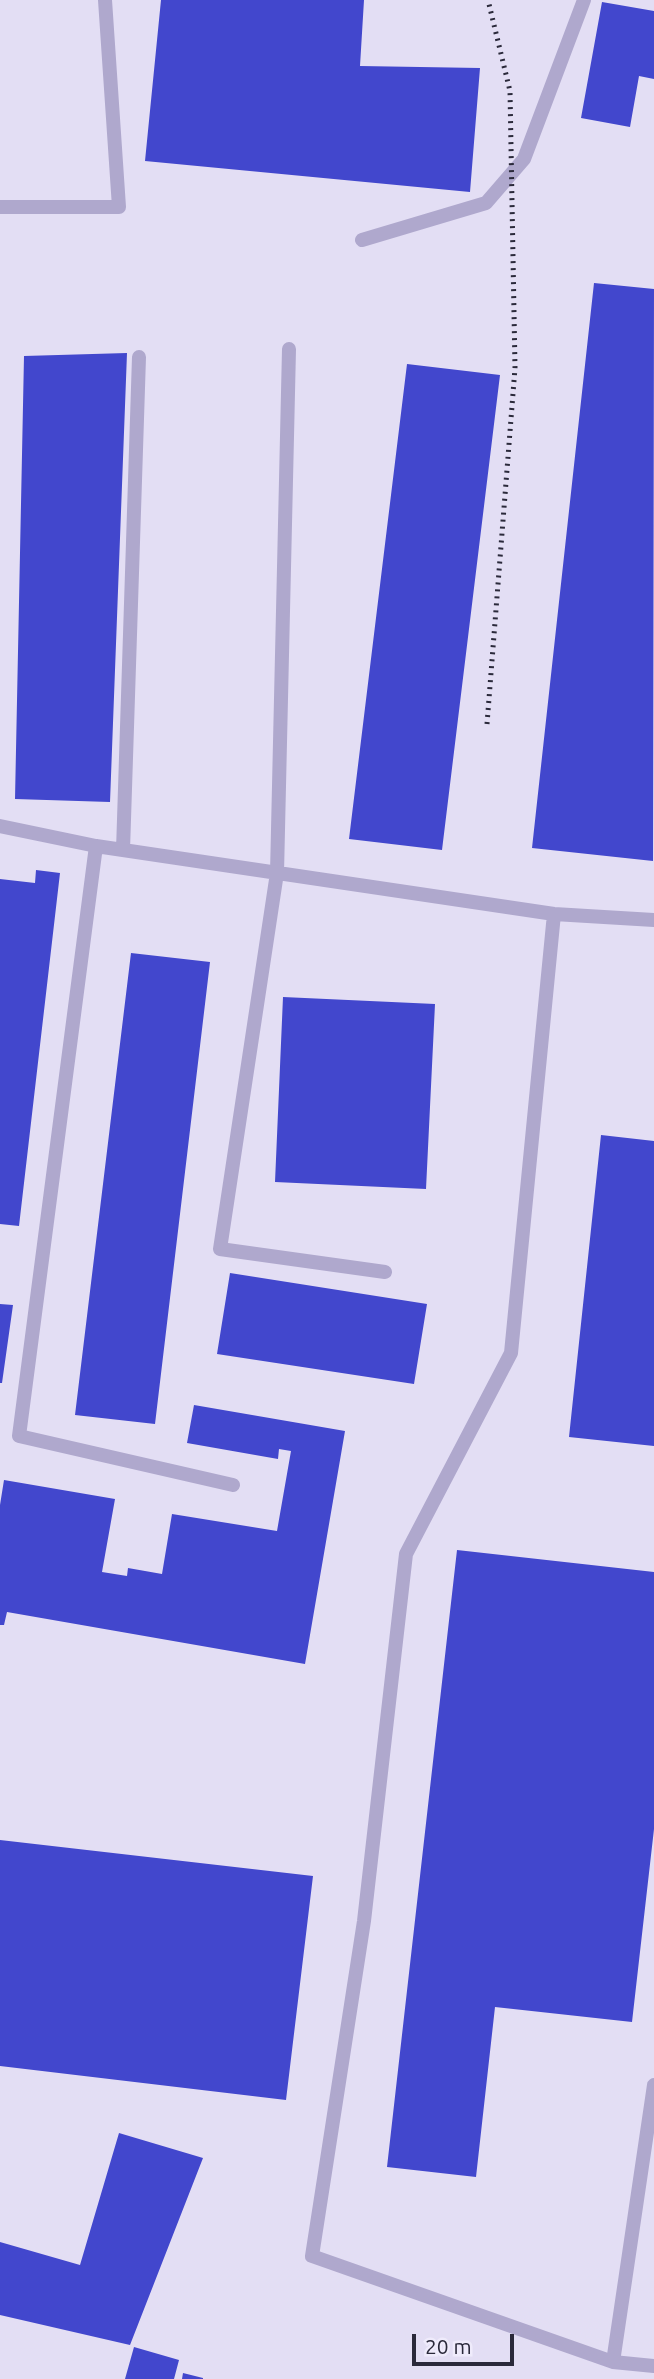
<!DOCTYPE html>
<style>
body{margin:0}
#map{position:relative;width:654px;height:2379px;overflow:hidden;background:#e3def4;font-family:Ubuntu,sans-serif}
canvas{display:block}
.scale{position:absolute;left:412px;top:2334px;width:102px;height:32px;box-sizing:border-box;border:4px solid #2a293a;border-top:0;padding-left:9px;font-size:21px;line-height:24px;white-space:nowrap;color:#2a293a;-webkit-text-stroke:5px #efebfb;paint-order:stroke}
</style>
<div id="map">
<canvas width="654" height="2379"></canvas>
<div class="scale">20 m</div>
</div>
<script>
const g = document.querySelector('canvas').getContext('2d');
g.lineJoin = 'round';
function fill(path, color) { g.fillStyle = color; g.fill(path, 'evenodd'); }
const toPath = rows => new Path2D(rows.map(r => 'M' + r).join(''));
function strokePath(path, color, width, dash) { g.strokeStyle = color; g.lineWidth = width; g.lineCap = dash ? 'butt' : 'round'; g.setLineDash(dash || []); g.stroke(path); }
fill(toPath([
 [161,0,364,0,360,66,480,68,470,192,145,161],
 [602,2,654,11,654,79,639,76,630,127,581,118],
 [594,283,654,289,653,861,532,848],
 [127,353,110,802,15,799,24,356],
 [407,364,500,375,442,850,349,839],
 [36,870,60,873,19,1226,0,1224,0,879,35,883],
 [131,953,210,962,155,1424,75,1415],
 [283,997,435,1004,426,1189,275,1182],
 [601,1135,654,1141,654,1446,569,1437],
 [230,1273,427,1304,414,1384,217,1354],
 [0,1304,13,1305,2,1383,0,1383],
 [194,1405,345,1431,305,1664,7,1612,4,1625,0,1625,0,1505,4,1480,115,1499,102,1572,127,1576,128,1568,162,1574,172,1514,277,1531,291,1451,279,1449,278,1459,187,1443],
 [457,1550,654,1572,654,1829,632,2022,495,2007,476,2177,387,2167],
 [0,1840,313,1876,286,2100,0,2066],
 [119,2133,203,2158,130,2345,0,2315,0,2242,80,2265],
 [134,2347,179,2360,174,2379,125,2379],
 [183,2373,203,2378,203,2379,182,2379]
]), '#4247cd');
strokePath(toPath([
 [0,207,119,207,105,0],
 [362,240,486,203,524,159,584,0],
 [289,349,277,873,220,1249,385,1272],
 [0,826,96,846,554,914,654,920],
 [96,846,19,1436,233,1485],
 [123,850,139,357],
 [554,914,511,1353,406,1554,364,1921,312,2256,613,2362],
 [654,2085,613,2362,654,2366]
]), '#afa8cd', 14);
strokePath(toPath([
 [487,724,515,368,510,91,488,0]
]), '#2a293a', 5, [2, 5]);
</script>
